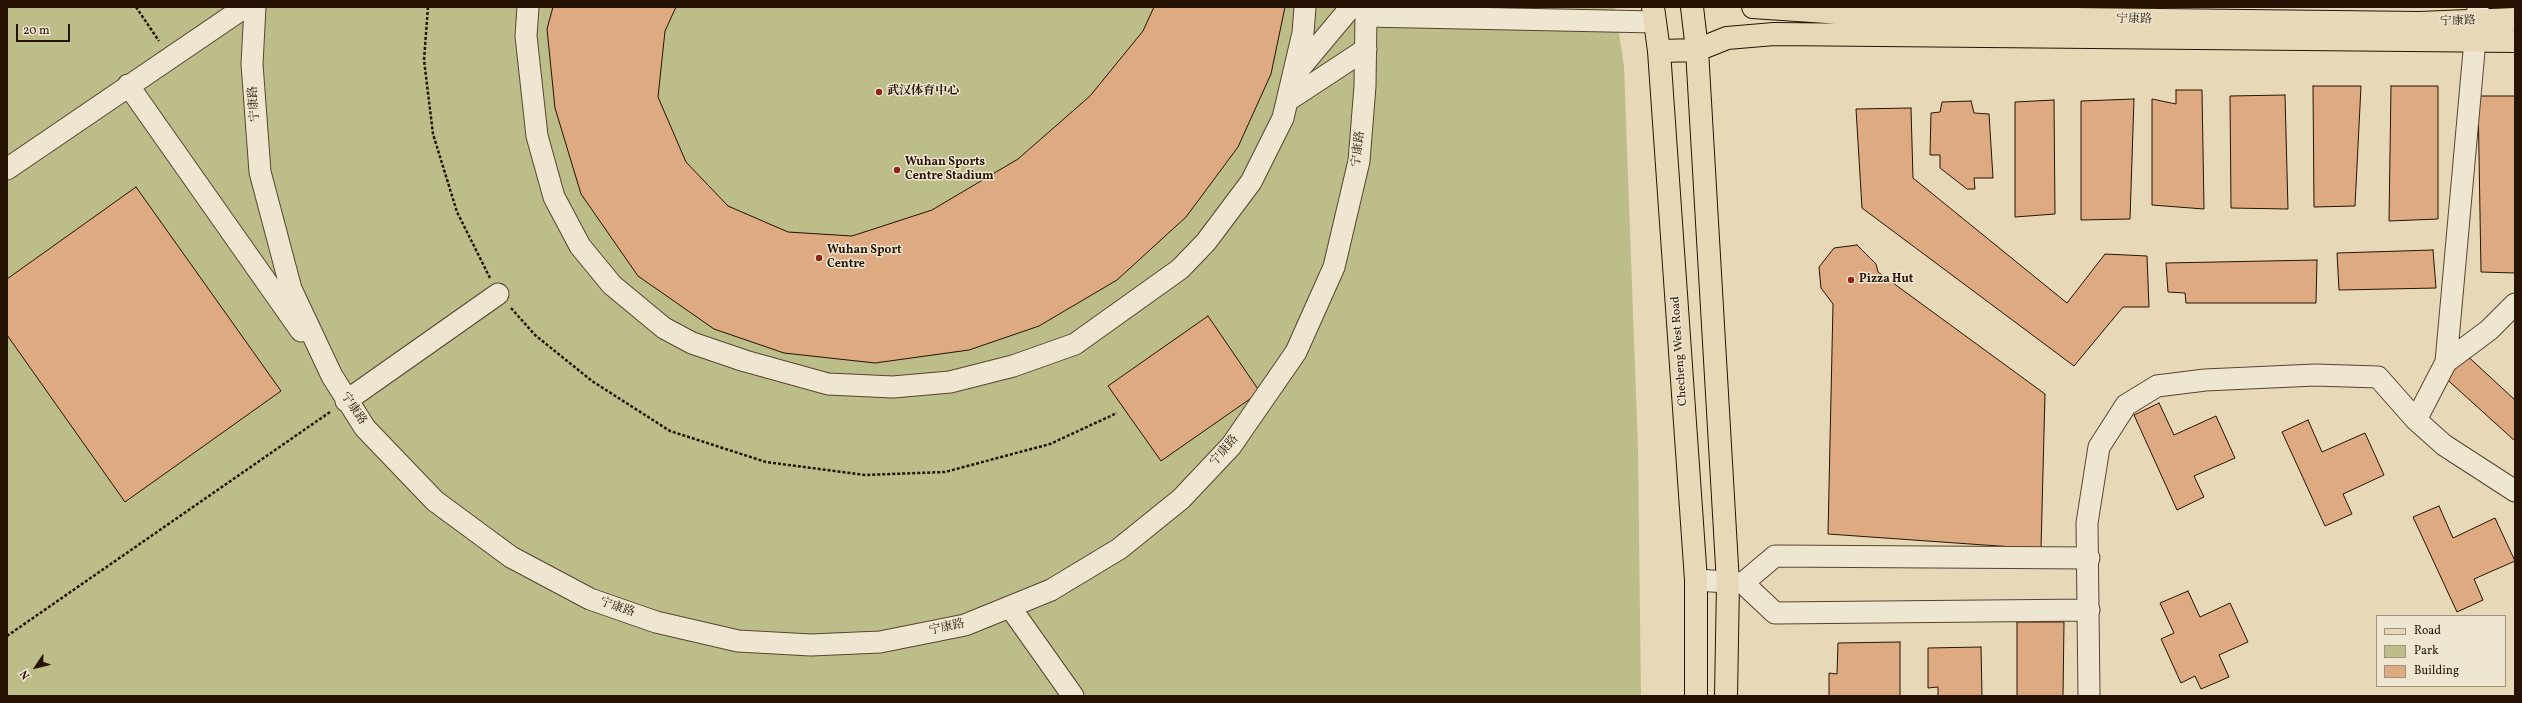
<!DOCTYPE html>
<meta charset="utf-8">
<style>
body{margin:0}
#map{position:relative;width:2522px;height:703px;overflow:hidden;background:#e7d9b8;font-family:Vollkorn,serif}
canvas{display:block}
.frame{position:absolute;inset:0;border:8px solid #261303;pointer-events:none}
.legend{position:absolute;left:2376px;top:615px;width:130px;height:72px;box-sizing:border-box;background:#efe6d1;border:1px solid #9f927f;margin:0;padding:5px 7px;list-style:none;font-size:12px;color:#261303}
.legend li{display:flex;align-items:center;gap:8px;height:20px}
.legend b{width:20px;border:1px solid #9f927f}
.north{position:absolute;left:16px;top:647px;width:40px;height:40px;-webkit-text-stroke:3px #efe6d1;paint-order:stroke;rotate:235deg;font-size:11px;font-weight:700;line-height:16px;text-align:center;color:#261303}
.north::after{content:'';display:block;margin:auto;width:14px;height:18px;background:#261303;clip-path:polygon(50% 0,100% 100%,50% 72%,0 100%)}
.scale{position:absolute;left:16px;top:24px;width:54px;height:18px;box-sizing:border-box;border:2px solid #261303;border-top:0;padding-left:5px;font-size:12px;line-height:14px;white-space:nowrap;color:#261303;-webkit-text-stroke:3px #efe6d1;paint-order:stroke}
</style>
<div id="map">
<canvas width="2522" height="703"></canvas>
<div class="frame"></div>
<ul class="legend">
<li><b style="height:5px;background:#e7d9b8"></b>Road</li>
<li><b style="height:11px;background:#bdbd89"></b>Park</li>
<li><b style="height:11px;background:#ddaa82"></b>Building</li>
</ul>
<div class="north">N</div>
<div class="scale">20 m</div>
</div>
<script>
const g = document.querySelector('canvas').getContext('2d');
g.lineJoin = 'round';
function fill(path, color) { g.fillStyle = color; g.fill(path, 'evenodd'); }
const toPath = rows => new Path2D(rows.map(r => 'M' + r).join(''));
function strokePath(path, color, width, dash) { g.strokeStyle = color; g.lineWidth = width; g.lineCap = dash ? 'butt' : 'round'; g.setLineDash(dash || []); g.stroke(path); }
function write(font, color, halo, rows, align = 'center') {
  g.font = font + ' Vollkorn,"Noto Serif SC",serif'; g.lineWidth = 3; g.setLineDash([]); g.textBaseline = 'middle'; g.strokeStyle = halo; g.fillStyle = color; for (const [text, x, y, turn = 0] of rows) {
    g.save(); g.translate(x, y); g.rotate((+turn || 0) * Math.PI / 180); g.textAlign = isNaN(turn) ? turn : align; if (halo) g.strokeText(text, 0, 0); g.fillText(text, 0, 0); g.restore();
  }
}
fill(toPath([
 [7,7,1615,7,1624,66,1638,449,1641,696,7,696]
]), '#bdbd89');
const building = toPath([
 [553,7,676,7,665,31,658,97,686,162,728,206,788,232,852,236,932,210,1018,159,1090,96,1143,31,1154,7,1285,7,1271,74,1238,147,1186,217,1117,280,1039,326,969,350,875,363,784,353,714,329,638,276,581,194,555,108,547,29,553,7],
 [2313,86,2361,86,2355,206,2314,207,2313,86],
 [2391,86,2438,86,2438,219,2389,221,2391,86],
 [2176,90,2202,90,2204,209,2152,205,2152,99,2176,104,2176,90],
 [2285,95,2288,209,2231,208,2230,96,2285,95],
 [2478,96,2515,96,2515,273,2481,272,2478,96],
 [2134,99,2130,219,2081,220,2081,101,2134,99],
 [2054,100,2055,214,2015,217,2015,102,2054,100],
 [1971,101,1974,113,1989,114,1993,178,1974,178,1975,189,1967,189,1940,168,1940,155,1930,155,1931,113,1940,112,1942,102,1971,101],
 [1911,108,1913,178,2067,303,2105,254,2147,256,2149,307,2123,307,2074,366,1862,208,1856,109,1911,108],
 [136,187,281,391,125,502,7,335,7,279,136,187],
 [1857,245,1876,264,1878,272,2045,394,2041,549,1828,534,1833,304,1821,288,1819,267,1834,248,1857,245],
 [2433,250,2436,288,2339,290,2337,253,2433,250],
 [2317,260,2316,303,2186,303,2185,293,2168,292,2166,263,2317,260],
 [1208,316,1260,392,1161,461,1108,386,1208,316],
 [2462,351,2515,400,2515,441,2441,374,2462,351],
 [2159,403,2174,435,2216,416,2235,458,2194,476,2204,497,2177,510,2134,415,2159,403],
 [2308,420,2322,452,2365,433,2384,475,2343,494,2352,514,2325,526,2282,432,2308,420],
 [2439,506,2453,538,2495,518,2515,561,2474,579,2483,600,2457,612,2413,517,2439,506],
 [2188,591,2200,617,2230,603,2248,642,2219,655,2229,677,2201,689,2195,676,2181,683,2161,639,2174,633,2160,603,2188,591],
 [2017,622,2064,622,2063,696,2017,696,2017,622],
 [1900,642,1900,696,1829,696,1829,673,1837,674,1838,643,1900,642],
 [1981,647,1982,696,1938,696,1938,687,1928,688,1928,648,1981,647]
]);
fill(building, '#ddaa82');
strokePath(building, '#261303', 1);
const minor = toPath([
 [255,7,252,64,260,172,291,289,332,376,365,428,435,501,511,557,590,599,656,622,738,641,811,645,880,642,965,625,1051,590,1119,549,1181,499,1231,446,1296,352,1334,267,1359,161,1365,86,1366,16,1655,22],
 [528,7,526,36,537,136,554,197,580,246,612,285,664,328,692,343,745,361,828,384,893,387,950,382,1013,366,1075,344,1180,269,1206,242,1251,182,1283,118,1303,33,1305,7],
 [1295,74,1351,7],
 [128,85,301,331],
 [1287,101,1366,49],
 [7,169,245,7],
 [2446,362,2489,330,2515,304],
 [346,401,498,294],
 [2416,420,2446,362,2478,7],
 [1696,580,1743,583,1775,556,2089,558],
 [1743,583,1775,613,2089,610],
 [1010,607,1073,696],
 [2089,696,2087,523,2099,447,2126,405,2157,386,2205,380,2315,375,2378,377,2416,420,2444,445,2515,491]
]);
const major = toPath([
 [1653,7,1659,51,1696,580,1696,696],
 [1692,7,1697,50,1728,583,1726,696],
 [1753,7,1901,17,2420,23,2515,19],
 [1659,51,1697,50,1727,38,1774,34,2515,41]
]);
strokePath(minor, '#564430', 23);
strokePath(major, '#261303', 24);
strokePath(toPath([
 [136,7,159,41],
 [428,7,424,60,433,134,457,212,490,278],
 [511,308,535,335,592,381,670,431,766,462,865,475,945,472,1050,444,1117,413],
 [7,636,330,412]
]), '#261303', 2.5, [3, 2]);
strokePath(minor, '#efe6d1', 21);
strokePath(major, '#e7d9b8', 22);
for (const [x, y, r, color] of [
 [879,92,4,"#8f2418"],
 [897,170,4,"#8f2418"],
 [819,258,4,"#8f2418"],
 [1851,280,4,"#8f2418"]
]) { const dot = new Path2D(); dot.arc(x, y, r, 0, 2 * Math.PI); g.fillStyle = color; g.fill(dot); strokePath(dot, '#efe6d1', 1.5); }
write('12px', '#261303', '#efe6d1', [
 ["宁康路",2134,20,1],
 ["宁康路",2458,22,-2],
 ["宁康路",255,104,-94],
 ["宁康路",1359,149,-83],
 ["Checheng West Road",1680,351,-94],
 ["宁康路",353,409,56],
 ["宁康路",1225,451,-50],
 ["宁康路",617,608,19],
 ["宁康路",947,628,-12]
]);
write('bold 12px', '#261303', '#efe6d1', [
 ["武汉体育中心",887,92],
 ["Wuhan Sports",905,163],
 ["Centre Stadium",905,177],
 ["Wuhan Sport",827,251],
 ["Centre",827,265],
 ["Pizza Hut",1859,280]
], 'left');
</script>
